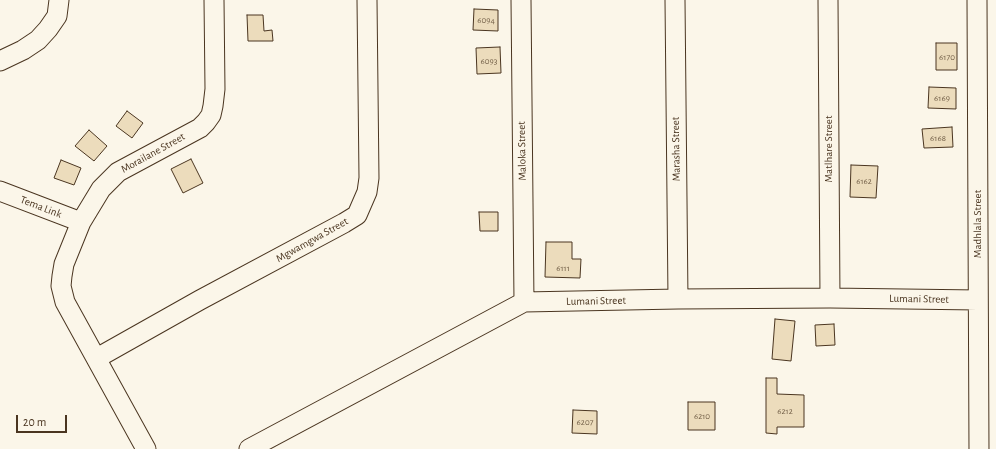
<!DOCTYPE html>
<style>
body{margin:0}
#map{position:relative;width:996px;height:449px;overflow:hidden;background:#fbf6e9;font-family:"Alegreya Sans",sans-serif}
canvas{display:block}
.scale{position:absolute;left:16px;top:415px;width:51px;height:18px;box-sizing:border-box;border:2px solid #4a3520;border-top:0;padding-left:5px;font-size:12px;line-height:14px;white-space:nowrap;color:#4a3520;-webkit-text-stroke:3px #fbf6e9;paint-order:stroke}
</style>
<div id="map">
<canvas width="996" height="449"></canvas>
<div class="scale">20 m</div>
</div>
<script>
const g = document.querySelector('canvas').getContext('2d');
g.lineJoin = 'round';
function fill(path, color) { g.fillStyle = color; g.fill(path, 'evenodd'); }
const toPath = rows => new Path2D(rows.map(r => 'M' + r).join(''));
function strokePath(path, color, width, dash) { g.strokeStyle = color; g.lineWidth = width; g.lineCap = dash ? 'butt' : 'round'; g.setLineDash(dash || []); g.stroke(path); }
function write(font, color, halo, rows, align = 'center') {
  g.font = font + ' "Alegreya Sans",sans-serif'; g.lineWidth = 3; g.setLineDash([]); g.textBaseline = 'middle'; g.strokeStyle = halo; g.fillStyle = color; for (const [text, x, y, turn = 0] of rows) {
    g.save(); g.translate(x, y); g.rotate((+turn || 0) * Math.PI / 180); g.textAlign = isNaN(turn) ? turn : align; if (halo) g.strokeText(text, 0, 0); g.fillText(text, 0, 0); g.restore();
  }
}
const building = toPath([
 [474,9,498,10,498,31,473,30,474,9],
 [247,15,263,15,264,31,272,30,273,41,248,41,247,15],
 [936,43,957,43,957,70,936,70,936,43],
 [500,47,501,73,477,74,476,48,500,47],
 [929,87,956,88,956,109,928,108,929,87],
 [127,111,143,123,132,138,116,126,127,111],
 [952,127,953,147,924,148,922,129,952,127],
 [89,130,107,146,94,161,75,146,89,130],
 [191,159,203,183,183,193,171,169,191,159],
 [61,160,81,168,74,185,54,178,61,160],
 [851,165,878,166,876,198,850,197,851,165],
 [479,212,498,212,498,231,480,231,479,212],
 [546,242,572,242,572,259,581,259,580,278,545,277,546,242],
 [775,319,795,321,791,361,772,359,775,319],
 [834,324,835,345,816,346,815,325,834,324],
 [766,378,777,378,777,394,804,395,804,427,777,427,777,434,766,433,766,378],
 [688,402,715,402,715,430,688,430,688,402],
 [573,410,597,411,597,434,572,433,573,410]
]);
fill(building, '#ecdcbc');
strokePath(building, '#4a3520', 1);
const minor = toPath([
 [521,0,524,302],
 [675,0,678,299],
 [828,0,830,298],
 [977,0,979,449],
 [0,61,23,50,38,40,48,29,57,16,59,0],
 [0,191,81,222],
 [97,358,200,300,344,223,357,215,367,192,369,178,367,0],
 [146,449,65,302,61,286,62,276,64,264,81,222,101,189,118,172,200,128,206,122,211,115,213,106,215,89,214,0],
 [249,449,524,302,678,299,830,298,978,300]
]);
strokePath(minor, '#4a3520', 21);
strokePath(minor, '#fbf6e9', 19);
write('9px', '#725f47', null, [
 ["6094",486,20],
 ["6170",947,57],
 ["6093",489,61],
 ["6169",942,98],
 ["6168",938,138],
 ["6162",864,181],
 ["6111",563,268],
 ["6212",785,411],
 ["6210",702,416],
 ["6207",585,422]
]);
write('11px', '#4a3520', '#fbf6e9', [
 ["Marasha Street",676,149,-91],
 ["Matlhare Street",829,149,-90],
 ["Maloka Street",522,151,-91],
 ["Morailane Street",153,153,-29],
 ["Tema Link",41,207,21],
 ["Madhlala Street",978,224,-90],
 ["Mgwamgwa Street",312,240,-29],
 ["Lumani Street",919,299,1],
 ["Lumani Street",596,301,-1]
]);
</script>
